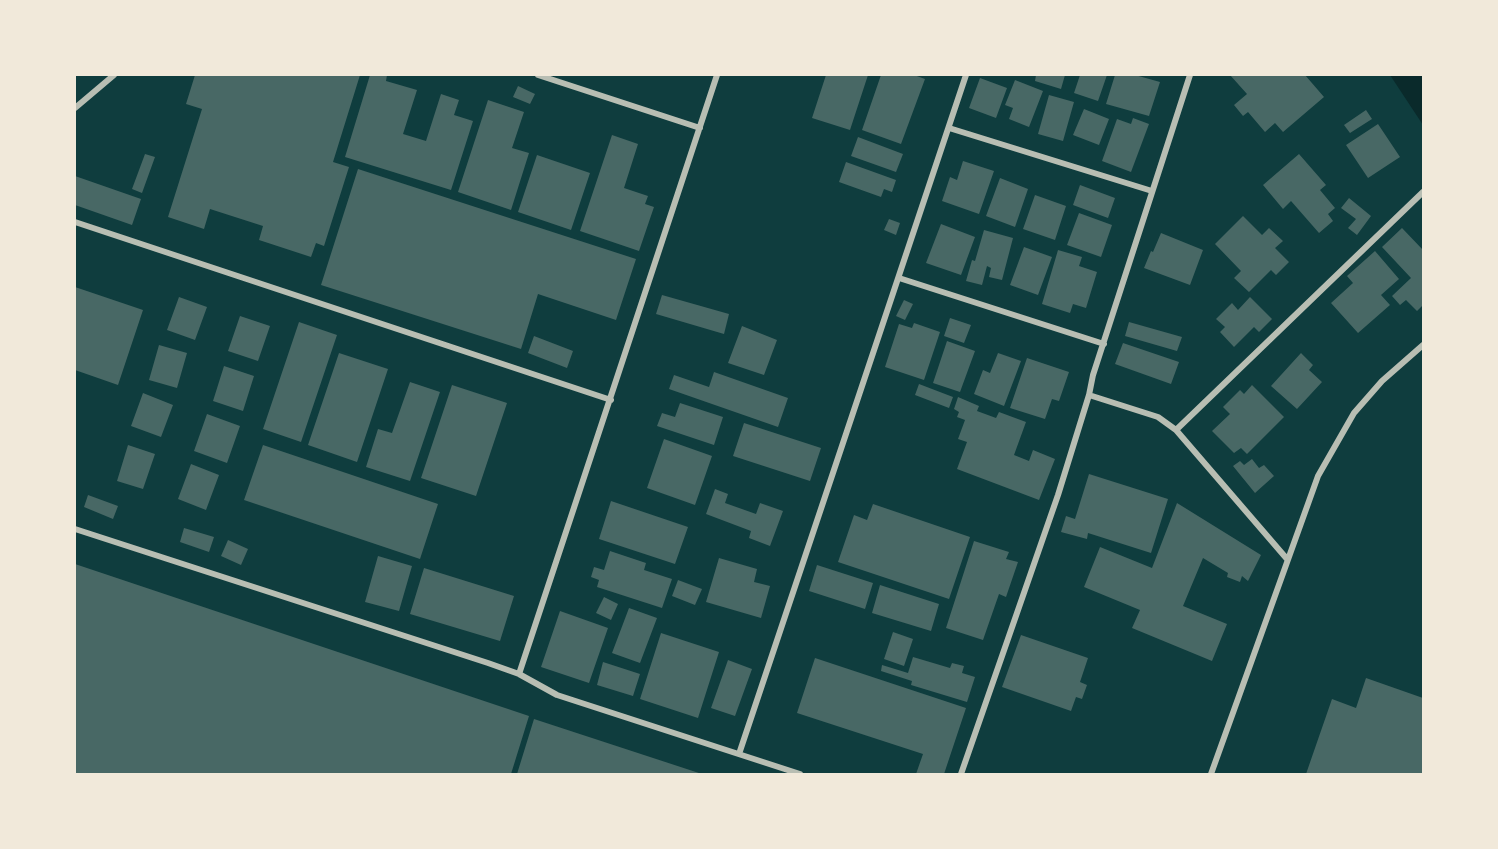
<!DOCTYPE html>
<style>
body{margin:0}
#map{position:relative;width:1498px;height:849px;overflow:hidden;background:#0f3d3e;font-family:"Nunito Sans",sans-serif}
canvas{display:block}
.frame{position:absolute;inset:0;border:76px solid #f1e9da;pointer-events:none}
</style>
<div id="map">
<canvas width="1498" height="849"></canvas>
<div class="frame"></div>
</div>
<script>
const g = document.querySelector('canvas').getContext('2d');
g.lineJoin = 'round';
function fill(path, color) { g.fillStyle = color; g.fill(path, 'evenodd'); }
const toPath = rows => new Path2D(rows.map(r => 'M' + r).join(''));
function strokePath(path, color, width, dash) { g.strokeStyle = color; g.lineWidth = width; g.lineCap = dash ? 'butt' : 'round'; g.setLineDash(dash || []); g.stroke(path); }
fill(toPath([
 [1390,75,1423,75,1423,125]
]), '#0a2a2b');
fill(toPath([
 [195,75,360,75,333,162,349,167,324,246,316,243,311,257,259,240,263,226,210,209,204,229,168,217,202,109,186,104],
 [370,75,387,75,386,81,417,90,403,134,426,141,441,94,459,100,454,115,473,121,451,190,345,157],
 [826,75,868,75,850,130,812,118],
 [881,75,914,75,925,79,901,144,862,130],
 [1036,75,1065,75,1061,89,1035,81],
 [1080,75,1107,75,1098,101,1074,93],
 [1115,75,1135,75,1160,82,1149,116,1106,104],
 [1230,75,1305,75,1324,97,1283,132,1275,123,1265,132,1248,112,1243,116,1234,105,1247,94],
 [980,78,1007,88,996,118,969,108],
 [1015,80,1043,91,1029,127,1009,119,1013,108,1005,105],
 [518,86,535,94,530,104,513,97],
 [1049,95,1074,102,1063,141,1038,134],
 [488,100,524,112,512,148,529,153,511,210,458,192],
 [1084,109,1109,119,1099,145,1073,135],
 [1366,110,1372,119,1350,133,1344,125],
 [1133,118,1149,124,1131,172,1102,161,1117,119,1131,124],
 [1378,124,1400,157,1368,178,1346,145],
 [612,135,638,144,624,188,648,196,645,204,654,207,639,251,580,231],
 [858,137,903,154,896,172,851,156],
 [145,154,155,157,142,193,132,189],
 [1299,154,1326,185,1320,190,1335,208,1328,214,1333,221,1319,233,1291,201,1283,209,1263,185],
 [537,155,590,173,571,230,518,212],
 [963,161,994,171,979,214,942,201,950,177,957,180],
 [846,162,896,180,892,192,884,189,881,197,839,182],
 [358,169,636,259,616,320,538,294,521,349,321,285],
 [75,176,141,199,132,225,75,205],
 [1000,178,1028,189,1015,227,986,216],
 [1080,185,1115,198,1108,218,1073,205],
 [1035,195,1066,206,1055,240,1023,229],
 [1349,198,1371,216,1357,235,1348,228,1356,219,1341,208],
 [1079,213,1112,225,1101,257,1067,245],
 [1243,216,1262,235,1269,228,1283,241,1275,248,1289,262,1276,275,1271,270,1249,292,1234,278,1241,271,1215,244],
 [889,219,900,223,896,235,884,230],
 [941,224,975,237,961,275,926,263],
 [1402,228,1423,250,1423,305,1417,311,1406,300,1400,305,1392,296,1411,278,1382,247],
 [984,230,1013,238,1002,280,989,277,991,268,987,266,982,285,966,281,972,260,975,261],
 [1161,233,1203,250,1190,285,1144,268,1151,251,1153,252],
 [1024,247,1052,257,1038,295,1010,285],
 [1058,250,1082,257,1079,266,1097,272,1086,308,1073,304,1070,313,1042,304],
 [1375,251,1399,279,1381,295,1390,305,1358,333,1331,303,1353,283,1347,276],
 [75,287,143,310,118,385,75,370],
 [662,295,729,314,724,334,656,314],
 [179,297,207,307,195,340,167,330],
 [1250,297,1272,319,1259,332,1254,327,1234,347,1220,332,1225,327,1216,319,1232,303,1238,310],
 [904,300,913,304,905,320,896,316],
 [240,316,270,326,258,361,228,351],
 [950,318,971,325,964,343,944,336],
 [299,322,337,335,301,442,263,429],
 [1129,322,1182,337,1177,351,1125,336],
 [914,323,940,332,924,380,885,367,899,324,912,328],
 [742,326,777,340,764,375,728,363],
 [534,336,573,351,567,368,528,353],
 [947,341,975,351,960,392,933,383],
 [1123,343,1179,362,1171,384,1115,364],
 [159,345,187,353,177,388,149,380],
 [339,353,388,369,357,462,308,445],
 [998,353,1021,361,1004,406,974,394,983,370,990,373],
 [1301,353,1313,365,1309,370,1322,382,1297,409,1271,386],
 [1027,358,1069,372,1059,401,1052,399,1045,419,1010,408],
 [224,366,254,376,243,411,213,401],
 [714,372,788,398,778,427,669,389,674,375,709,387],
 [410,382,440,392,410,481,366,467,378,429,392,433],
 [919,384,953,397,949,408,915,395],
 [452,385,507,403,476,496,421,478],
 [1252,385,1284,417,1247,454,1241,448,1234,453,1212,431,1230,414,1223,407,1240,390,1244,394],
 [143,393,173,405,161,437,131,426],
 [958,397,979,406,977,411,996,418,999,412,1026,422,1014,455,1029,461,1033,450,1055,459,1039,500,957,469,967,442,958,439,965,420,957,417,959,412,954,409],
 [680,403,723,417,714,445,657,426,662,413,675,417],
 [207,414,240,426,227,463,194,451],
 [744,423,821,448,810,481,733,456],
 [664,439,712,456,695,505,647,488],
 [128,445,155,454,143,489,117,481],
 [263,445,438,504,420,559,244,500],
 [1252,459,1259,468,1264,465,1274,476,1255,493,1233,466,1240,461,1244,465],
 [191,464,219,475,206,510,178,499],
 [1089,474,1168,499,1151,553,1088,533,1087,539,1061,532,1066,516,1075,519],
 [715,489,728,494,725,503,756,514,760,503,783,511,770,546,749,538,751,531,706,514],
 [88,495,118,506,113,519,84,507],
 [611,501,688,527,675,564,599,539],
 [1177,503,1261,555,1248,581,1242,576,1240,582,1227,577,1228,573,1203,558,1183,606,1227,624,1212,661,1132,628,1140,610,1084,587,1100,547,1152,568],
 [873,504,970,537,949,599,838,562,854,515,867,520],
 [184,528,214,537,209,552,180,542],
 [228,540,248,549,241,565,221,556],
 [974,541,1009,552,1006,559,1018,562,1006,597,999,594,983,640,946,628],
 [610,551,646,563,644,570,672,579,662,608,597,587,599,580,591,577,594,567,604,570],
 [378,556,412,566,399,611,365,602],
 [719,558,757,569,754,582,770,586,761,618,706,602],
 [75,564,529,716,511,774,75,774],
 [817,565,873,583,865,609,809,591],
 [424,568,514,596,500,641,410,614],
 [678,580,702,589,695,605,672,596],
 [880,585,939,604,931,631,872,613],
 [604,597,618,604,611,620,596,613],
 [629,608,657,618,640,663,612,653],
 [560,611,608,628,589,683,541,667],
 [893,632,913,639,904,666,884,659],
 [661,633,719,652,698,718,640,699],
 [1021,635,1088,658,1080,682,1087,685,1082,699,1076,697,1071,711,1002,687],
 [913,657,950,668,952,663,964,666,962,673,975,677,967,702,911,685,912,681,881,671,882,665,908,673],
 [815,658,966,708,944,774,916,774,923,754,797,713],
 [728,660,752,669,735,716,711,708],
 [603,662,640,674,633,696,597,685],
 [1366,678,1423,698,1423,774,1306,774,1332,699,1356,708],
 [534,719,702,774,517,774]
]), '#486865');
strokePath(toPath([
 [538,75,700,128],
 [75,108,114,75],
 [949,128,1152,191],
 [75,222,611,400],
 [899,278,1104,344],
 [1089,395,1158,417,1176,430,1287,559],
 [1176,430,1423,192],
 [75,529,488,663,519,674,557,695,800,774],
 [519,674,717,75],
 [739,754,966,75],
 [961,774,1058,495,1089,395,1093,375,1190,75],
 [1211,774,1318,476,1354,413,1382,381,1423,345]
]), '#b8beb3', 6);
</script>
